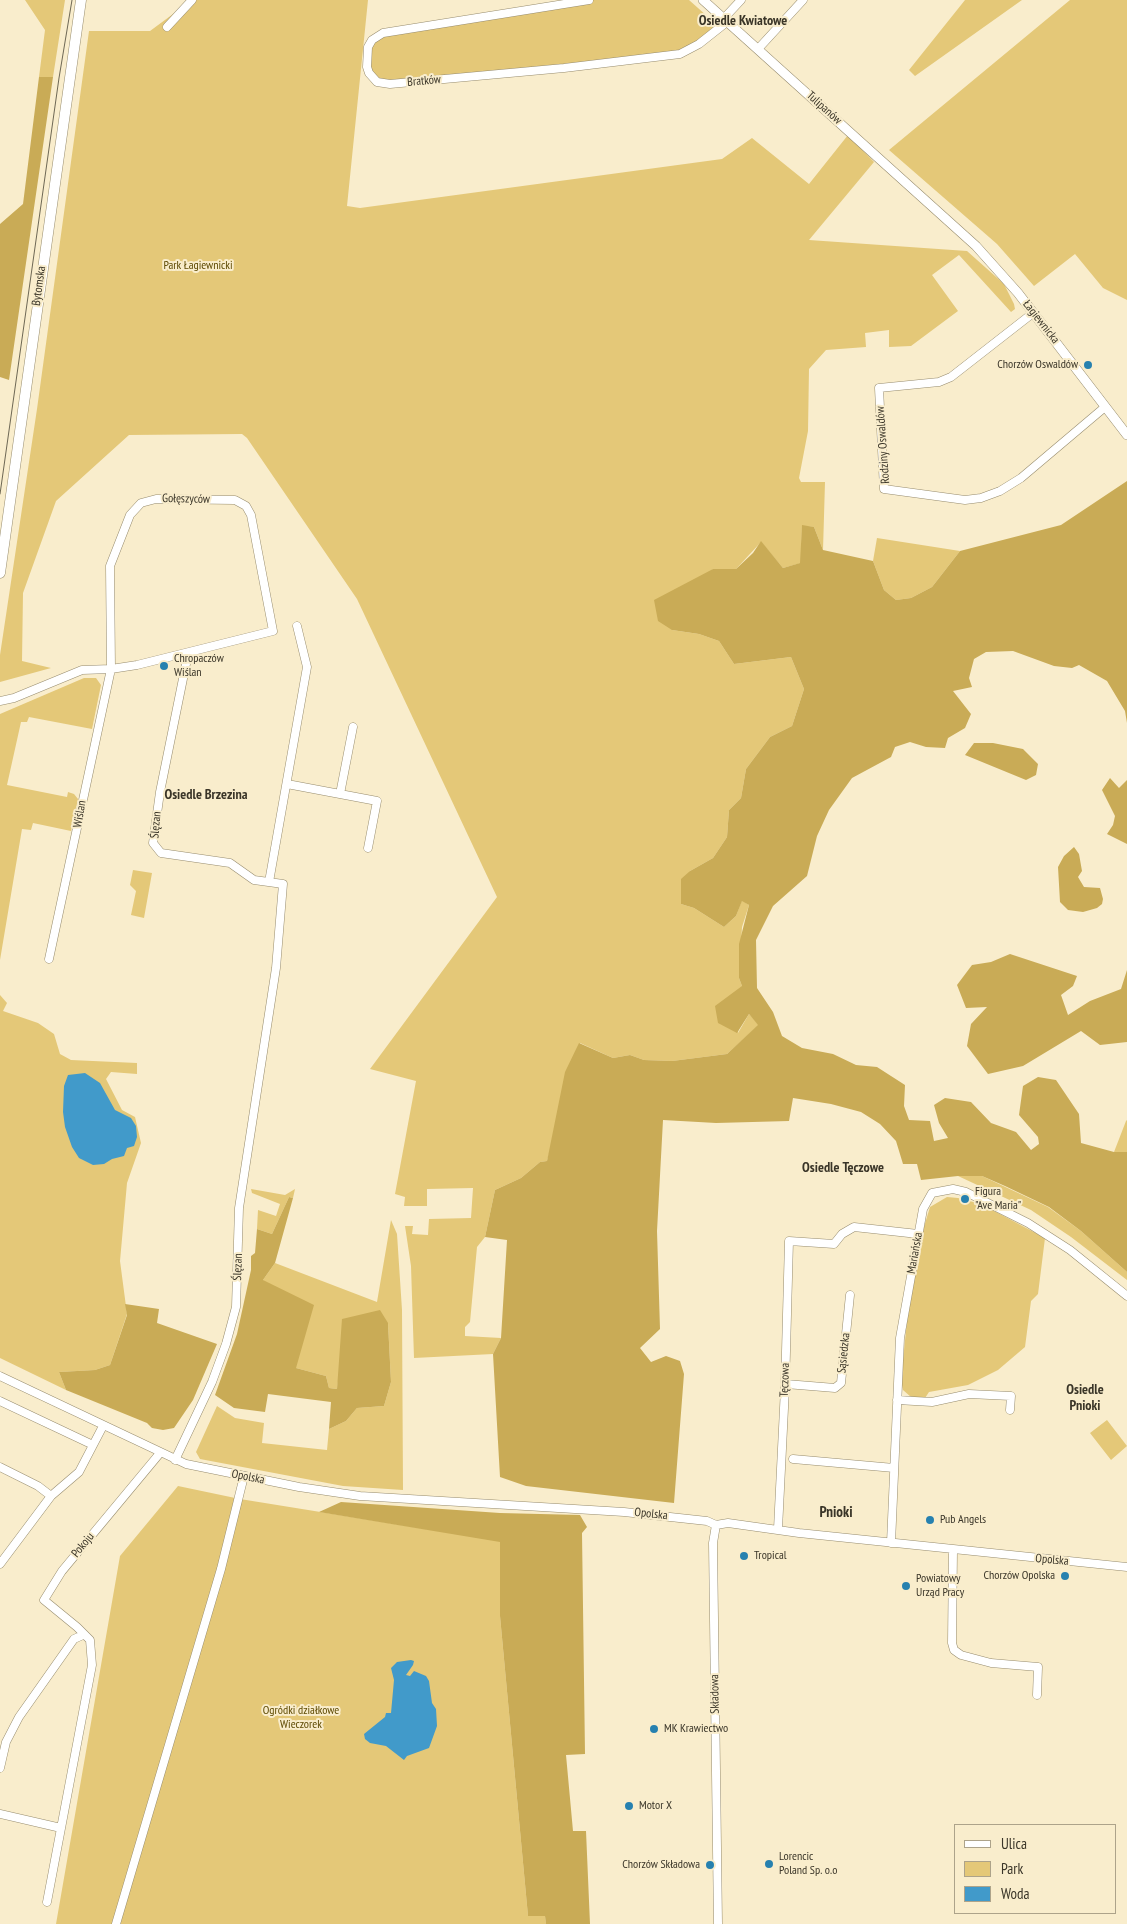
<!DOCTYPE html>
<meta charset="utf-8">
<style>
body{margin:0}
#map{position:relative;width:1127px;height:1924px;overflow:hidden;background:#f9edcc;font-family:"PT Sans Narrow",sans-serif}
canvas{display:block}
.legend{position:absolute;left:954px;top:1824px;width:162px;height:90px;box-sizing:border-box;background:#f9edcc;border:1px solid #ada38a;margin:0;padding:6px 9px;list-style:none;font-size:15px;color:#3a3528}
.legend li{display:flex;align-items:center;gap:10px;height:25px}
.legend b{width:25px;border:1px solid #ada38a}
</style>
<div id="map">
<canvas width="1127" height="1924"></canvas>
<ul class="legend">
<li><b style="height:6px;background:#fff"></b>Ulica</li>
<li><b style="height:14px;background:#e4c878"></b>Park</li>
<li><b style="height:14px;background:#419aca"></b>Woda</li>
</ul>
</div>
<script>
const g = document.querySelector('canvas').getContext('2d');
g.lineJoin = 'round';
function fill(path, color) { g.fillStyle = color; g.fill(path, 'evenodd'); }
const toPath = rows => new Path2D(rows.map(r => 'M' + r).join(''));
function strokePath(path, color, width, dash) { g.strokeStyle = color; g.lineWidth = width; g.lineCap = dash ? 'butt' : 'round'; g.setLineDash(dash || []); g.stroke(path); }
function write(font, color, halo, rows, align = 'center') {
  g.font = font + ' "PT Sans Narrow",sans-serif'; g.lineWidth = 4; g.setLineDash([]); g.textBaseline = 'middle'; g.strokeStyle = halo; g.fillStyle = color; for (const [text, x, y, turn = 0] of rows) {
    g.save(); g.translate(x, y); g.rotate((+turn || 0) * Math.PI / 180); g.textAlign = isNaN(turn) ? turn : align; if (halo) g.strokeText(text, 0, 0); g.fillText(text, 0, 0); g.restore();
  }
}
fill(toPath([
 [25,0,65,0,53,77,39,77,45,30],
 [192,0,368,0,347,206,360,208,722,159,752,138,809,184,848,135,874,162,809,240,967,251,1004,284,1014,304,1015,309,1011,312,959,255,932,275,958,311,911,346,889,347,889,330,865,333,866,347,826,350,809,369,808,431,799,478,801,482,825,482,823,550,814,527,802,526,801,563,783,568,761,542,736,569,713,569,672,630,699,634,719,641,734,664,791,657,804,689,792,726,770,737,746,769,741,798,729,810,727,837,713,858,690,871,681,904,694,908,724,927,736,916,742,900,749,905,742,927,739,978,742,986,738,1033,749,1014,759,1025,727,1054,672,1061,644,1060,630,1055,613,1058,580,1043,547,1161,540,1162,521,1178,495,1190,485,1237,477,1247,470,1322,465,1327,465,1336,501,1338,493,1354,414,1358,411,1266,405,1226,413,1226,412,1234,428,1235,429,1219,471,1218,473,1188,427,1189,427,1206,404,1206,405,1197,395,1194,416,1081,370,1069,497,897,357,599,247,438,242,434,129,435,56,501,23,593,22,661,51,668,0,682,0,655,37,409,89,31,150,31],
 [589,0,689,0,716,24,699,44,680,54,383,84,369,73,372,40,378,35],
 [965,0,1022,0,915,76,909,70],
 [1070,0,1127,0,1127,300,1103,288,1075,254,1034,286,997,244,889,150],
 [877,538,960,551,932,587,911,598,896,600,884,590,873,561],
 [84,678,96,678,101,685,92,729,29,717,27,722,21,722,7,785,67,797,68,792,74,794,78,799,71,831,33,823,31,830,22,829,0,960,0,714],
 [133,870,152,873,144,918,131,915,136,891,130,885],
 [0,995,7,1003,3,1011,38,1023,54,1034,60,1054,71,1060,137,1063,137,1074,111,1072,106,1079,122,1110,135,1117,141,1143,127,1183,120,1261,127,1314,110,1365,95,1370,59,1372,66,1390,0,1358],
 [1127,1120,1127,1152,1114,1152,1126,1121],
 [958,1176,982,1176,1048,1207,1081,1231,1127,1272,1127,1280,1071,1237,1031,1210],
 [251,1189,285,1195,295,1189,293,1198,289,1197,272,1234,257,1229,258,1210,276,1216,280,1204,252,1193],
 [947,1197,958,1198,981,1204,1045,1238,1038,1294,1031,1301,1025,1347,998,1370,968,1385,929,1392,925,1398,911,1397,903,1390,901,1380,907,1321,923,1230,930,1207],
 [391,1220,397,1234,402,1310,403,1490,343,1486,200,1459,196,1452,217,1406,235,1418,264,1423,262,1443,327,1450,329,1429,346,1421,357,1408,384,1406,391,1382,388,1323,339,1374,337,1389,329,1388,326,1376,296,1368,263,1280,275,1263,377,1302],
 [1107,1420,1127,1446,1111,1460,1090,1433],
 [178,1486,240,1499,500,1541,500,1616,528,1916,545,1916,546,1924,56,1924,120,1556]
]), '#e4c878');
fill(toPath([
 [39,77,53,77,9,380,0,377,0,224,23,204],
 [1127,481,1127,723,1125,711,1107,681,1079,665,1072,668,1054,666,1013,651,986,652,974,659,969,678,972,687,953,691,971,714,965,728,948,738,945,748,926,747,910,742,895,747,891,757,852,778,829,810,817,836,807,876,773,906,756,940,757,988,773,1012,782,1036,802,1048,833,1054,856,1065,877,1067,905,1085,904,1106,909,1120,930,1121,934,1141,948,1138,939,1123,934,1105,945,1098,971,1102,991,1123,1016,1132,1031,1150,1039,1144,1038,1137,1019,1115,1023,1086,1038,1077,1056,1080,1079,1114,1081,1143,1114,1152,1127,1152,1127,1272,1081,1231,1049,1207,1005,1186,982,1176,958,1176,921,1180,917,1164,903,1164,896,1141,880,1124,861,1112,831,1104,793,1098,789,1121,716,1123,663,1120,657,1231,660,1329,640,1348,651,1362,666,1356,680,1361,684,1374,674,1503,526,1486,500,1477,493,1354,501,1338,507,1240,485,1237,495,1190,521,1178,540,1162,547,1161,565,1072,579,1043,613,1058,630,1055,644,1060,672,1061,727,1054,758,1025,749,1014,737,1033,718,1023,715,1006,742,986,739,978,739,944,749,905,742,901,736,916,724,927,694,908,681,904,681,879,690,871,713,858,727,837,729,810,741,798,746,769,770,737,792,726,804,689,791,657,734,664,719,641,699,634,672,630,658,621,654,600,713,569,736,569,753,553,761,541,783,568,800,563,802,525,814,527,823,550,873,561,884,590,896,600,911,598,932,587,960,551,1061,525],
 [974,743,993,743,1023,749,1038,764,1036,775,1026,780,965,755],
 [1110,778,1119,788,1127,780,1127,844,1107,834,1113,825,1115,816,1102,790],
 [1074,847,1079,854,1082,871,1078,877,1084,887,1100,888,1103,899,1102,904,1097,908,1083,912,1068,910,1060,902,1058,867,1064,856],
 [1010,954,1077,976,1073,986,1061,995,1068,1015,1090,1001,1121,989,1127,970,1127,1042,1100,1045,1081,1031,1023,1066,988,1074,967,1046,971,1024,987,1007,966,1008,957,985,972,965,991,962],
 [289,1197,293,1198,275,1263,263,1280,314,1305,296,1368,326,1376,329,1388,337,1389,342,1319,380,1310,388,1323,391,1382,384,1406,357,1408,346,1421,329,1429,331,1402,268,1394,265,1412,234,1408,215,1395,237,1334,251,1270,251,1256,255,1253,257,1229,272,1234],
 [125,1304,159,1309,157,1323,217,1344,193,1400,174,1428,163,1430,152,1428,147,1423,66,1390,59,1372,95,1370,110,1365,127,1315],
 [341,1502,500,1513,580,1515,587,1527,582,1533,585,1754,566,1755,573,1831,586,1831,590,1924,546,1924,545,1916,528,1916,500,1616,500,1542,319,1512]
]), '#c9ab56');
fill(toPath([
 [85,1073,100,1083,115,1110,131,1118,136,1126,137,1137,134,1146,127,1148,124,1156,112,1159,104,1164,93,1165,79,1158,72,1147,65,1127,63,1112,64,1086,68,1075],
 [411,1660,414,1661,413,1665,406,1675,410,1676,414,1671,426,1676,429,1681,432,1703,436,1709,437,1726,429,1748,407,1756,404,1760,386,1746,370,1743,365,1739,364,1734,385,1717,386,1713,391,1713,394,1680,391,1668,397,1662]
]), '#419aca');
const minor = toPath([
 [589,0,383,33,372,40,368,47,367,67,369,73,377,82,390,84,564,68,680,54,699,44,723,25,727,15,741,0],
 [167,27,192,0],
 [758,49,803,0],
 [1033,313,951,377,939,382,879,388,884,489,965,500,981,498,1000,491,1021,478,1105,407],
 [0,701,14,698,82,670,111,669,137,665,273,631,251,515,246,506,235,500,156,499,141,503,130,515,110,566,111,669,49,959],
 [287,784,377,801,368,848],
 [340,794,353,727],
 [269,882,307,667,297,626],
 [0,1376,186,1464,299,1487,360,1496,624,1512,707,1521,716,1525,728,1523,799,1533,1127,1567],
 [786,1384,835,1388,841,1383,850,1295],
 [897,1400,932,1402,969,1394,1011,1396,1010,1410],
 [0,1401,93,1445],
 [793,1459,894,1468],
 [175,1460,212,1382,226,1344,236,1307,239,1208,276,968,283,884,254,880,230,863,161,853,153,843,160,792,188,654],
 [0,1467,38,1486,51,1496],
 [716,1525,713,1543,718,1924],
 [778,1529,785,1388,789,1241,834,1244,842,1234,854,1227,918,1234],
 [891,1543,900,1338,923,1209,932,1193,953,1189,966,1192,1028,1223,1070,1250,1127,1296],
 [953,1550,952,1643,954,1650,961,1655,991,1663,1038,1667,1037,1695],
 [0,1564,51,1496,79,1472,103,1426],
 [0,1768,6,1742,19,1717,74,1639,83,1635],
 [0,1814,61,1828],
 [47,1902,92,1665,90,1640,77,1627,44,1600,62,1571,160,1453],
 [116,1924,221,1569,244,1476]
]);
const tertiary = toPath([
 [703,0,976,246,1018,293,1127,435]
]);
const secondary = toPath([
 [0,573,81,0]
]);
strokePath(minor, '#978c6e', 9);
strokePath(tertiary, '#978c6e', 10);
strokePath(secondary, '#978c6e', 11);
strokePath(minor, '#fff', 8);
strokePath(tertiary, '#fff', 9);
strokePath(secondary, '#fff', 10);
strokePath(toPath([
 [0,494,59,78,72,0]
]), '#6d6754', 1);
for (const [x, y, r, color] of [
 [1088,365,5,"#2781af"],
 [164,666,5,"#2781af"],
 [965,1199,5,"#2781af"],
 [930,1520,5,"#2781af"],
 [744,1556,5,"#2781af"],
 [1065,1576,5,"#2781af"],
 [906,1586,5,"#2781af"],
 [654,1729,5,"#2781af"],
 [629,1806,5,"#2781af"],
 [769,1864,5,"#2781af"],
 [710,1865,5,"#2781af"]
]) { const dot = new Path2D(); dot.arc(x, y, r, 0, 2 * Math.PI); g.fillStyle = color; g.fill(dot); strokePath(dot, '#f9edcc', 2); }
write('12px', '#3a3528', '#f9edcc', [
 ["Bratków",424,81,-5],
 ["Tulipanów",824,108,42],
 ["Bytomska",39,286,-82],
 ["Łagiewnicka",1041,322,52],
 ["Rodziny Oswaldów",883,445,-94],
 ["Gołęszyców",186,499,1],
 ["Wiślan",80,814,-80],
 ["Ślęzan",156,825,-85],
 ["Mariańska",915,1253,-80],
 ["Ślęzan",238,1267,-88],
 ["Sąsiedzka",844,1353,-84],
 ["Tęczowa",785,1380,-88],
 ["Opolska",248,1477,11],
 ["Opolska",651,1514,6],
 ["Pokoju",83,1545,-51],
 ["Opolska",1052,1560,5],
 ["Składowa",715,1694,-91]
]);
write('12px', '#5e4a03', '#f9edcc', [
 ["Park Łagiewnicki",198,266],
 ["Ogródki działkowe",301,1711],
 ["Wieczorek",301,1725]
]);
write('12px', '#3a3528', '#f9edcc', [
 ["Chorzów Oswaldów",1078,365,"right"],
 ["Chropaczów",174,659],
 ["Wiślan",174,673],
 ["Figura",975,1192],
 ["\"Ave Maria\"",975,1206],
 ["Pub Angels",940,1520],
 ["Tropical",754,1556],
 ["Chorzów Opolska",1055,1576,"right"],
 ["Powiatowy",916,1579],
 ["Urząd Pracy",916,1593],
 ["MK Krawiectwo",664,1729],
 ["Motor X",639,1806],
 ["Lorencic",779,1857],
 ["Poland Sp. o.o",779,1871],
 ["Chorzów Składowa",700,1865,"right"]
], 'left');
write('bold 14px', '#3a3528', '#f9edcc', [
 ["Osiedle Kwiatowe",743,21],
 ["Osiedle Brzezina",206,795],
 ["Osiedle Tęczowe",843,1168],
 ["Osiedle",1085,1390],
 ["Pnioki",1085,1406]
]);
write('bold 15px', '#3a3528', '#f9edcc', [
 ["Pnioki",836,1513]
]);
</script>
